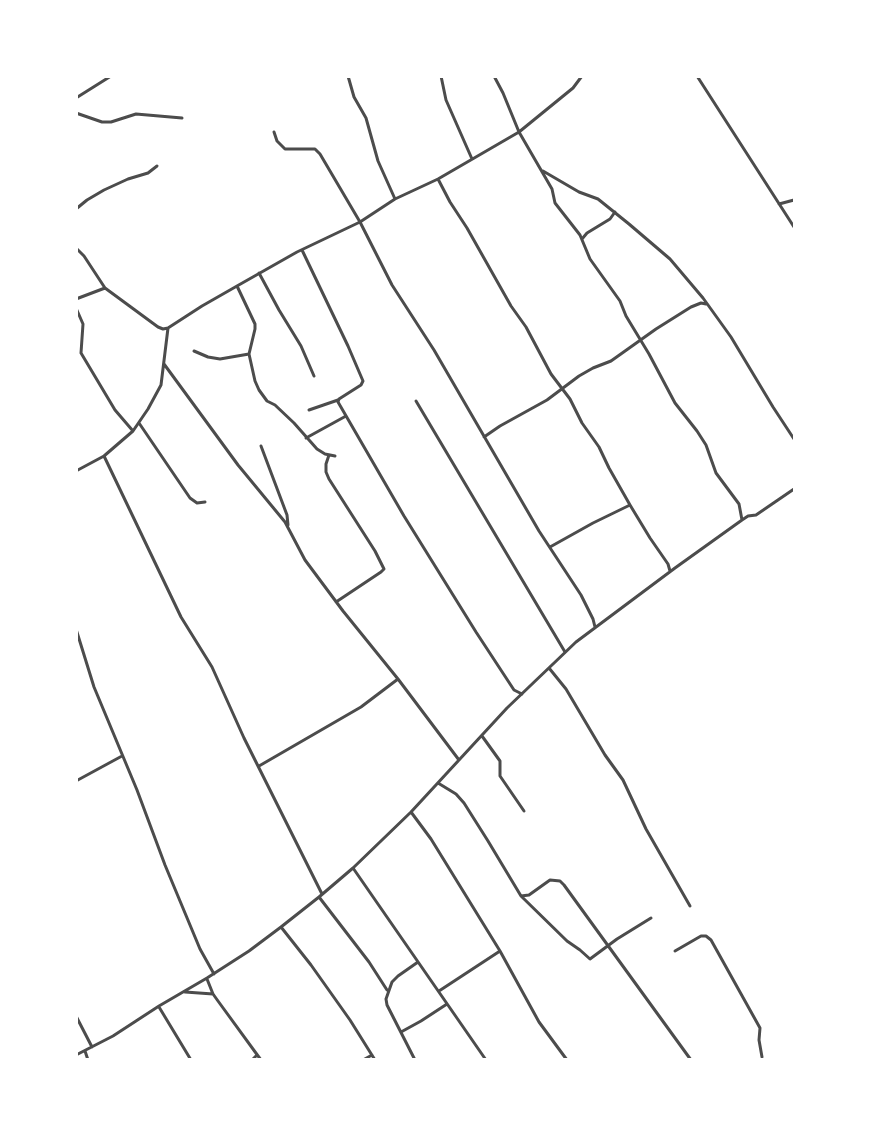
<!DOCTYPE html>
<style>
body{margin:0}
#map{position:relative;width:871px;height:1136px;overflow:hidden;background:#fff;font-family:Barlow,sans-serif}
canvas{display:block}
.frame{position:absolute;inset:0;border:78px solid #fff;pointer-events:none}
</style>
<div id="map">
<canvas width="871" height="1136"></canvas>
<div class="frame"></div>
</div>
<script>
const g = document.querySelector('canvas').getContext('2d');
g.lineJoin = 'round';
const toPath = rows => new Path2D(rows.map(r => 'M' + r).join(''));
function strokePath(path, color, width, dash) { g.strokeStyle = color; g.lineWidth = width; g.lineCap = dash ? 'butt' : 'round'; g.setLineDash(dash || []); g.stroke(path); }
strokePath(toPath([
 [348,76,354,97,366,118,378,161,395,199],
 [441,76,446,100,472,159],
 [494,76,503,93,519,132,552,189,555,203,580,235,590,259,620,301,626,316,649,354,675,403,697,431,706,445,716,473,739,504,742,520],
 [697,76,794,227],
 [76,98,111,76],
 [76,113,102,122,111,122,136,114,182,118],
 [274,132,277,141,285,149,315,149,320,154,360,222,392,285,434,350,539,531,581,595,593,619,595,627],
 [543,171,579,192,598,199,629,224,670,259,703,298,731,337,773,407,794,439],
 [438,179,450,202,467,228,511,306,526,327,551,374,570,399,582,423,599,447,609,468,630,505,650,538,668,564,670,571],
 [779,204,794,200],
 [76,209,87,200,104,190,128,179,148,173,157,166],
 [582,239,587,233,610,219,615,212],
 [76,248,84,256,105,288,158,327,163,329,168,328,202,306,237,286,297,252,360,222,395,199,438,179,519,132,573,88,582,76],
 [302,250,348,346,363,381,361,385,339,399,338,402,404,516,476,632,514,690,522,694],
 [259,273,279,310,301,346,314,376],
 [237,286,255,324,255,329,249,354,255,381,259,390,267,401,275,405,294,423,317,449,325,454,335,456],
 [76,299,105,288],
 [76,308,83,324,81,353,115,410,133,431],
 [194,351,208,357,220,359,249,354],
 [164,364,238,465,285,522,305,560,343,611,398,679,459,760],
 [416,401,565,652],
 [309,410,338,400],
 [139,423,190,498,197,503,205,502],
 [484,437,500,426,547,400,579,376,593,368,611,361,656,329,691,307,701,303,706,304],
 [306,438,346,416],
 [261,446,287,515,288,525],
 [329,455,326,464,326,472,329,479,375,551,384,569,381,572,336,602],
 [104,456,181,617,212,667,244,738,322,894],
 [76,471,104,456,133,431,148,409,161,385,168,328],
 [550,547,593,523,630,505],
 [76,629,94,687,137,790,165,865,200,949,214,974],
 [549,668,566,689,605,755,623,780,646,829,690,906],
 [482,736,500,761,500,776,524,811],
 [259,766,361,707,398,679],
 [76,781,122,756],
 [438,783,456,794,464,803,488,841,521,896,529,895,550,880,560,881,564,885,691,1060],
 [411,812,431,839,500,951,539,1022,567,1060],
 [353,868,486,1060],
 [521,896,567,941,580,950,590,959,617,939,651,918],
 [319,897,369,962,387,990],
 [281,927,311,965,350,1020,375,1060],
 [675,951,701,936,706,936,711,940,760,1028,759,1040,762,1057],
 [207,979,213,994,218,1001,261,1060],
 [439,991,500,951],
 [185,992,213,994],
 [159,1007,191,1060],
 [76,1016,92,1047],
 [401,1032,421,1021,447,1004],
 [85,1051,88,1060],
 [76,1055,113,1036,159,1006,207,978,249,951,281,927,319,897,353,868,411,812,507,708,576,642,675,568,742,520,748,516,756,515,794,489],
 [252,1060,257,1055],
 [363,1060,372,1055],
 [415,1060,387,1005,386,999,392,982,398,976,418,962]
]), '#4c4c4c', 3);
</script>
